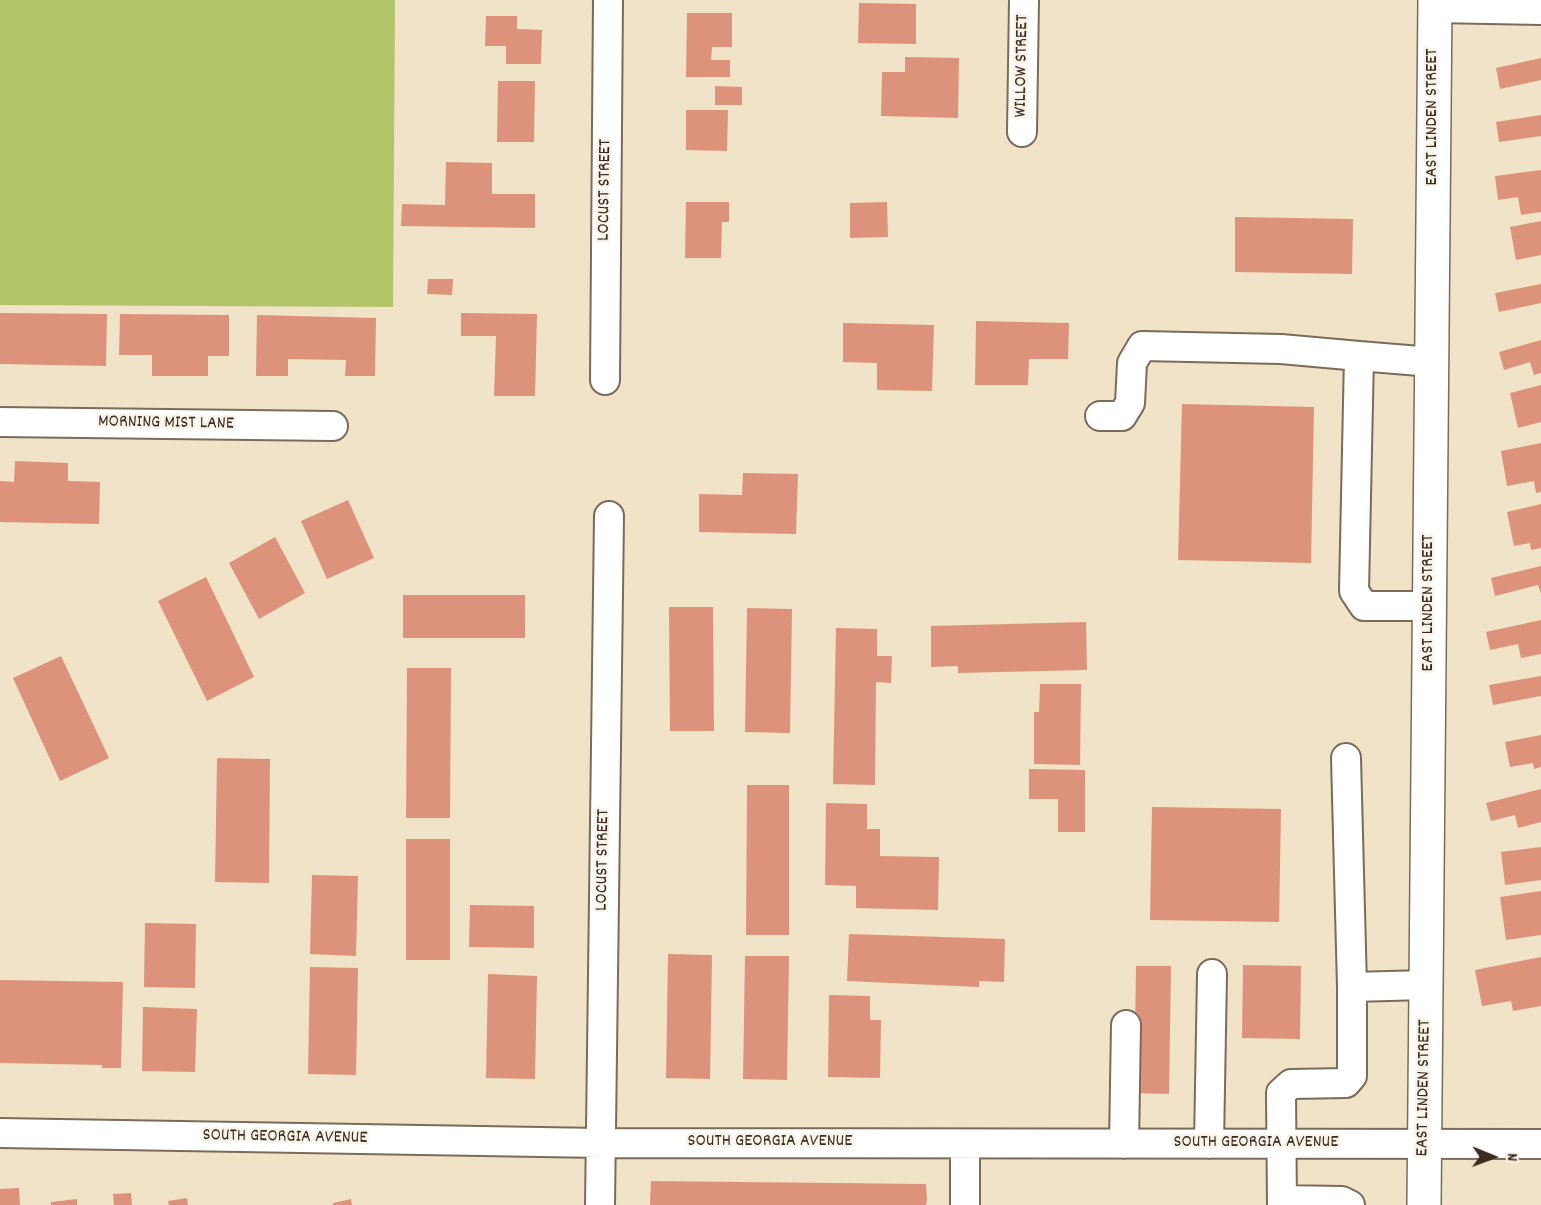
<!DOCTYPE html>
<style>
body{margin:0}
#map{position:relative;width:1541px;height:1205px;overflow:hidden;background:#f1e3c8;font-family:Dekko,sans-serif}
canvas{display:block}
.north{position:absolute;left:1463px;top:1127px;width:60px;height:60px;-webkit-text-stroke:4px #f7f3e8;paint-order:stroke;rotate:91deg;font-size:16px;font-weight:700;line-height:24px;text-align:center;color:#3b2a1e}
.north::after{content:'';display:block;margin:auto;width:21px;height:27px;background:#3b2a1e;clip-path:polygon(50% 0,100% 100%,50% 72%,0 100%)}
</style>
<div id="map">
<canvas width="1541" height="1205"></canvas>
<div class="north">N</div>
</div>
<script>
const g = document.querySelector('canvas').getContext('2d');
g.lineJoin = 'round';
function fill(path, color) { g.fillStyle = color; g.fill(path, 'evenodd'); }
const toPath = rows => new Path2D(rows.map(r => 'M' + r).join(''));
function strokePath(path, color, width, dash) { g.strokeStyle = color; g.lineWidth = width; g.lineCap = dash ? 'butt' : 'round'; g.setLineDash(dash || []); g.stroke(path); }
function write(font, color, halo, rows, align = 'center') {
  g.font = font + ' Dekko,sans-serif'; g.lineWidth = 5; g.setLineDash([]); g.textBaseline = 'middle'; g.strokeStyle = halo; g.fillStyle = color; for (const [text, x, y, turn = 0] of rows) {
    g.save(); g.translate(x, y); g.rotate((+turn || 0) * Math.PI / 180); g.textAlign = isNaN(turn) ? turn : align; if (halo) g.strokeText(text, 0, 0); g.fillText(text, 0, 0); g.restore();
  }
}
fill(toPath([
 [0,0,395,0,393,307,0,305]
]), '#b3c569');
fill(toPath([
 [859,3,916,4,916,44,858,43],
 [687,13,732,13,732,47,712,47,711,60,730,60,730,77,686,77],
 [486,16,517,16,517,29,542,30,541,64,506,64,506,46,485,46],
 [905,57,959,58,958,118,881,116,882,72,905,72],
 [1541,58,1541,80,1500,89,1496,68],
 [498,81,535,81,534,142,497,142],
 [715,86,742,87,742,105,715,105],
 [686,110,728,110,727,151,686,150],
 [1541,115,1541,136,1499,142,1496,122],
 [446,162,492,163,492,194,535,194,535,228,401,226,402,204,445,205],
 [1541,170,1541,212,1521,215,1518,197,1498,200,1495,176],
 [686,202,729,202,729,222,722,222,721,258,685,258],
 [887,202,888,237,850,238,850,203],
 [1235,217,1353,219,1352,274,1235,272],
 [1541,221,1541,255,1516,260,1510,227],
 [428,279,453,279,452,295,427,294],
 [1541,284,1541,303,1499,312,1495,293],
 [0,313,107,314,106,366,0,364],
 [461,313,537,314,535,396,494,396,496,336,461,336],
 [120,314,229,315,229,356,208,356,208,376,152,376,152,355,119,355],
 [257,315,376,318,375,376,345,376,346,360,288,359,288,376,256,376],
 [976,321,1069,323,1068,359,1029,359,1028,385,975,385],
 [843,323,934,325,932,391,877,390,877,363,843,362],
 [1541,340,1541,373,1534,375,1530,362,1504,370,1499,352],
 [1541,385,1541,422,1518,428,1510,393],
 [1182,404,1314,407,1311,563,1178,560],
 [1541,443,1541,492,1536,493,1534,481,1507,486,1501,451],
 [15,461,68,463,68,481,100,482,99,524,0,522,0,481,14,482],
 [743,473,798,474,796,534,699,532,699,494,742,495],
 [348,500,374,558,327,579,301,521],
 [1541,504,1541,548,1531,550,1530,543,1514,546,1507,512],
 [275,537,305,593,259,619,229,563],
 [1541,566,1541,594,1538,585,1495,596,1491,578],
 [206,577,254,677,207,701,158,601],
 [403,595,525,595,525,638,403,638],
 [669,607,713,607,714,731,670,731],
 [747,608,792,609,790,733,745,732],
 [1541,620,1541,654,1521,658,1518,644,1490,650,1486,632],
 [1086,622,1087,670,958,673,958,666,931,667,931,626],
 [836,628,877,629,877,656,892,656,891,683,876,682,875,785,833,784],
 [61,656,109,758,60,781,13,678],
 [407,668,451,668,450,818,406,818],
 [1541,676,1541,696,1493,705,1489,685],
 [1040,684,1081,684,1080,765,1034,764,1034,712,1039,712],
 [1541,735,1541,767,1534,769,1533,763,1510,767,1505,742],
 [217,758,270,759,269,883,215,882],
 [1029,769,1085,770,1085,832,1058,832,1058,799,1029,799],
 [747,785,789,785,789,935,746,935],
 [1541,789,1541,822,1518,828,1515,815,1491,821,1486,803],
 [826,803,867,804,867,829,880,829,880,856,939,857,938,910,856,908,856,886,825,885],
 [1152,807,1281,809,1279,922,1150,920],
 [406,839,450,839,450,960,406,960],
 [1541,847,1541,880,1505,885,1501,852],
 [312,875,358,876,356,956,310,954],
 [1541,891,1541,935,1506,940,1500,897],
 [470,905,534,906,534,948,469,947],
 [145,923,196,924,195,988,144,987],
 [849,934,1005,939,1004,982,979,981,979,987,847,981],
 [668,954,712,955,710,1079,666,1078],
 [745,956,789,956,787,1080,743,1079],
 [1541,957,1541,1006,1513,1011,1511,1001,1482,1006,1475,970],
 [1243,965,1301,966,1300,1039,1242,1038],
 [1136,966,1171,966,1169,1094,1134,1093],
 [310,967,358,968,356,1075,308,1074],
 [488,974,537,976,535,1079,486,1078],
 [0,980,123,982,121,1068,102,1068,102,1065,0,1063],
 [829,995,870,996,870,1020,881,1020,880,1078,828,1077],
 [143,1007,197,1009,195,1072,142,1071],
 [651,1181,926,1184,927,1200,926,1205,650,1205],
 [19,1188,20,1205,0,1205,0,1189],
 [131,1193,132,1205,114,1205,113,1194],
 [187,1198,188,1205,169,1205,168,1201],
 [77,1199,77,1205,51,1205,51,1202],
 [351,1199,352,1205,333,1205,333,1203]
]), '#dd937b');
const minor = toPath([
 [1435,8,1541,10],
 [1022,132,1024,0],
 [605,380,608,0],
 [1100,416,1122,416,1130,403,1132,363,1142,346,1281,349,1359,356],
 [0,422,333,426],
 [1430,606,1364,606,1354,591,1359,356,1432,362],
 [1346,758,1352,987,1426,985],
 [0,1133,601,1143,1541,1144],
 [1124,1144,1126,1025],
 [1209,1144,1212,974],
 [1282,1200,1342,1201,1350,1205],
 [600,1205,609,516],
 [965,1205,965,1144],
 [1282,1205,1281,1093,1291,1084,1346,1083,1352,1076,1352,987]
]);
const major = toPath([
 [1424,1205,1435,0]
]);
strokePath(minor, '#7b6b5a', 32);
strokePath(major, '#7b6b5a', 36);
strokePath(minor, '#fff', 28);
strokePath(major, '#fff', 33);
write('18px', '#3b2a1e', '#f7f3e8', [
 ["WILLOW STREET",1023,66,-89],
 ["EAST LINDEN STREET",1434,117,-90],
 ["LOCUST STREET",606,190,-89],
 ["MORNING MIST LANE",166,424,1],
 ["EAST LINDEN STREET",1430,603,-90],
 ["LOCUST STREET",604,860,-89],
 ["EAST LINDEN STREET",1425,1088,-89],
 ["SOUTH GEORGIA AVENUE",285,1138,1],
 ["SOUTH GEORGIA AVENUE",770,1143],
 ["SOUTH GEORGIA AVENUE",1256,1144]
]);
</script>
